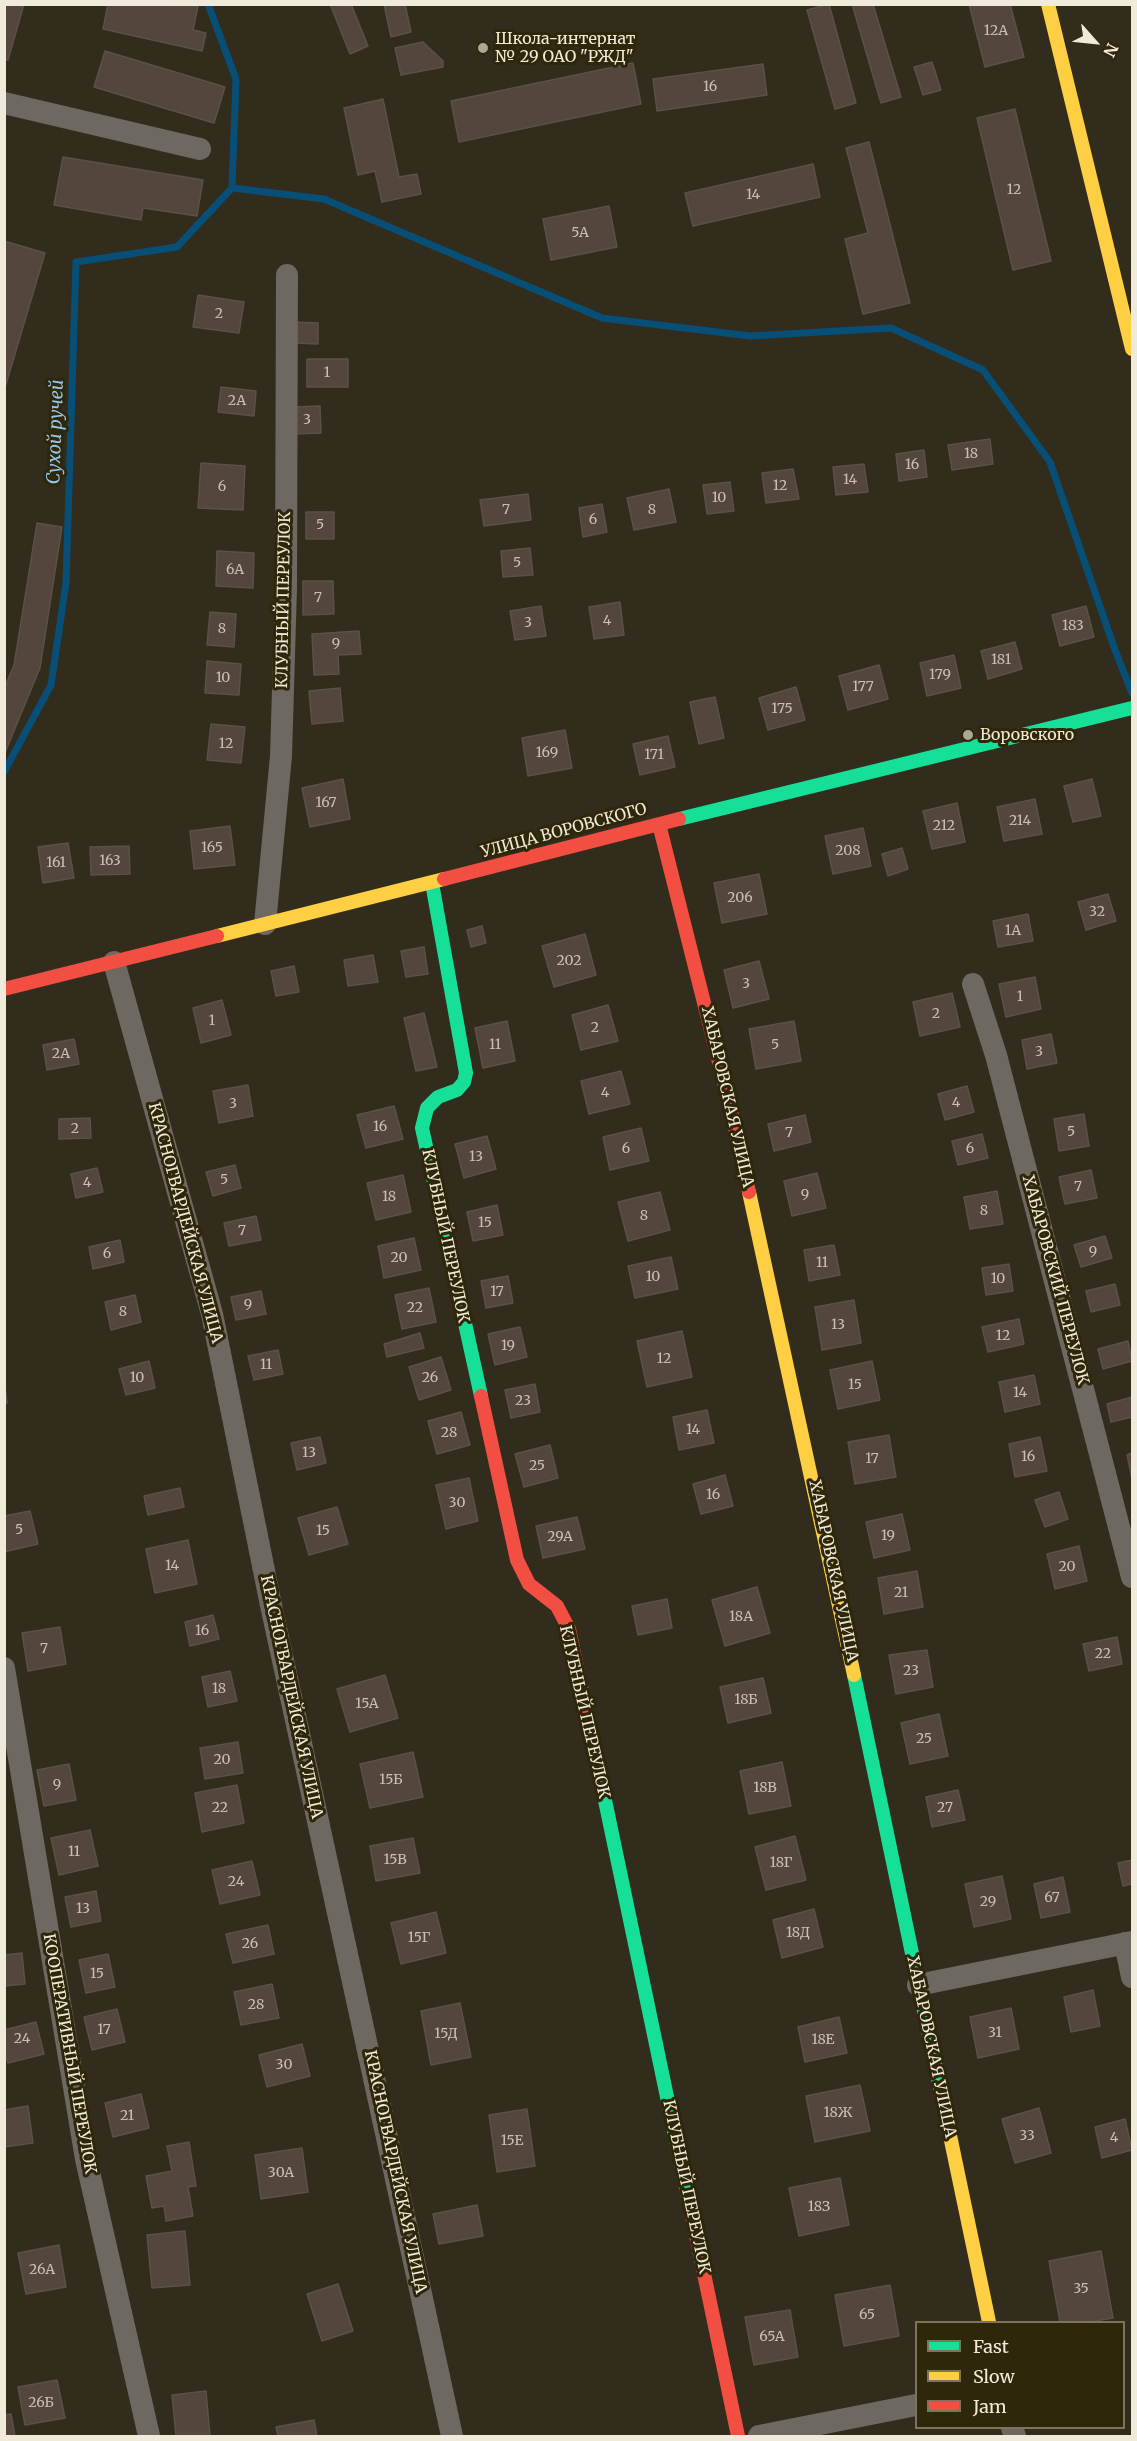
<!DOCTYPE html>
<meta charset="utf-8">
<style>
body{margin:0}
#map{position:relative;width:1137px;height:2441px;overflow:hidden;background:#312c1c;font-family:Merriweather,serif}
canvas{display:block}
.frame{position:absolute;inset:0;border:6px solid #efead9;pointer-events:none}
.legend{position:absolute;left:915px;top:2321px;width:210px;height:108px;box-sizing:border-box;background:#2f2709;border:2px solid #7c755c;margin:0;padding:8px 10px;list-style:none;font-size:18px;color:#efead9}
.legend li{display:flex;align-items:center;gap:12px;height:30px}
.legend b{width:30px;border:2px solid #7c755c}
.north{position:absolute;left:1065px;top:12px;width:60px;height:60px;-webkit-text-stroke:4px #2f2709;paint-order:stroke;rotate:117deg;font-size:16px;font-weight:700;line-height:24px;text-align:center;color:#efead9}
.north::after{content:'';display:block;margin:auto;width:21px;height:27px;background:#efead9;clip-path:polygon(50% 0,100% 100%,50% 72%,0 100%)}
</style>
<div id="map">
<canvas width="1137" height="2441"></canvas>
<div class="frame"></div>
<ul class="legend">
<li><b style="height:8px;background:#16e098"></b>Fast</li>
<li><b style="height:8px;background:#ffcf43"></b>Slow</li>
<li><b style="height:8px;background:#f24e42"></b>Jam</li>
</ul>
<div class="north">N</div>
</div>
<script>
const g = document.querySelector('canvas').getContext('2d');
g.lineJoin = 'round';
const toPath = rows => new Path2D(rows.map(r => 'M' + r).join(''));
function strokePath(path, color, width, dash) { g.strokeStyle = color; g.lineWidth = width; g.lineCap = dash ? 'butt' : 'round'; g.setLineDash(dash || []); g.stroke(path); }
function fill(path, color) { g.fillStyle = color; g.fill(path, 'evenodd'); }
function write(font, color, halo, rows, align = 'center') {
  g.font = font + ' Merriweather,serif'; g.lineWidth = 6; g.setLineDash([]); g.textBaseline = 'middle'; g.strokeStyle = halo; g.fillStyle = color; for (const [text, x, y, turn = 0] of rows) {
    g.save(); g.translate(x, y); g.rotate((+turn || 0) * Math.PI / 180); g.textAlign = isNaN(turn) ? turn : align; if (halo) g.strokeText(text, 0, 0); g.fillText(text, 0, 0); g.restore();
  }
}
strokePath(toPath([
 [208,4,236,79,232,188,324,199,602,318,750,336,891,328,983,370,1050,462,1115,650,1132,693],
 [4,772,51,685,66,583,76,262,177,247,232,188]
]), '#084f78', 7);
const building = toPath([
 [4,4,24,4,8,60,4,59,4,4],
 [108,4,198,6,193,30,206,33,202,51,103,29,108,4],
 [330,4,351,4,368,46,350,54,330,4],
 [384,4,405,4,411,32,391,37,384,4],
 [829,4,856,103,835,109,807,10,829,4],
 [852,4,873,4,901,97,881,103,852,4],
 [969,4,1010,4,1024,57,985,67,969,4],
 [423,42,443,61,443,67,401,75,395,48,423,42],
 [105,51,225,87,214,123,94,87,105,51],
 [932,62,941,90,923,95,914,67,932,62],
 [633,63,641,104,459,142,451,101,633,63],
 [763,64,767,95,657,111,653,79,763,64],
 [383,99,399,177,417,174,421,194,382,202,375,171,358,175,344,108,383,99],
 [1015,109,1051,261,1013,270,977,118,1015,109],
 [869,142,910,303,863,314,845,239,868,233,846,148,869,142],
 [63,157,203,180,197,216,143,208,141,220,54,205,63,157],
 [813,164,820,197,693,226,685,193,813,164],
 [609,206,617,247,551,260,543,219,609,206],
 [4,241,45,253,4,391,4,241],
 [198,295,244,302,239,333,193,327,198,295],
 [293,322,318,323,318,344,292,343,293,322],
 [307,359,348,359,348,387,307,387,307,359],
 [221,387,256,391,254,416,218,412,221,387],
 [320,406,321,433,293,434,293,407,320,406],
 [990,439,993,464,952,470,948,445,990,439],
 [924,450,927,477,899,481,896,454,924,450],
 [201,463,245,466,243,510,198,508,201,463],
 [864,464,868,492,836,495,833,467,864,464],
 [793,469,799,499,766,503,762,473,793,469],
 [730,482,734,511,707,514,703,485,730,482],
 [669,489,676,522,634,530,627,498,669,489],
 [528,494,531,520,484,526,480,500,528,494],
 [602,504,607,532,583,537,579,508,602,504],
 [306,512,334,512,334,539,306,539,306,512],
 [37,523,62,527,40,668,4,755,4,689,14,665,37,523],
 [530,548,533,575,503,577,501,551,530,548],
 [217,551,254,553,253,588,216,586,217,551],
 [303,581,333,581,334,614,303,615,303,581],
 [620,602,624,635,594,639,589,607,620,602],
 [541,606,546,636,515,640,510,611,541,606],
 [1086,606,1094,637,1060,646,1052,615,1086,606],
 [210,612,236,614,234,647,207,645,210,612],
 [359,631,361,654,338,655,339,674,314,675,312,634,359,631],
 [1015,642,1022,669,988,679,981,651,1015,642],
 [954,655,961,688,927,696,920,663,954,655],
 [207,661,241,664,239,695,205,693,207,661],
 [879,665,888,699,848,710,839,676,879,665],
 [796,687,805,720,768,730,759,698,796,687],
 [340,688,343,721,312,724,309,691,340,688],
 [715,697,724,738,699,744,690,702,715,697],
 [211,724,245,727,241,763,207,760,211,724],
 [565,730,572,768,528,776,522,738,565,730],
 [668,736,675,767,640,775,633,744,668,736],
 [343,779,350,819,310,827,302,788,343,779],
 [1092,779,1101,816,1073,822,1064,786,1092,779],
 [1035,799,1042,834,1004,841,997,807,1035,799],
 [957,803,965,842,932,849,923,811,957,803],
 [230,826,235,865,194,869,190,831,230,826],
 [863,828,871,866,833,874,825,836,863,828],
 [68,843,74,878,43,883,38,847,68,843],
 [129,846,130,874,91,875,90,847,129,846],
 [902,848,908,869,888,876,882,854,902,848],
 [759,874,767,914,722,923,714,883,759,874],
 [1108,894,1116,921,1086,930,1078,902,1108,894],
 [1028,914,1033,941,998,947,993,921,1028,914],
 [482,926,486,943,471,947,467,930,482,926],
 [585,934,596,975,554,987,542,946,585,934],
 [424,947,428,974,406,977,401,951,424,947],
 [373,955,378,982,348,986,344,960,373,955],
 [759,961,769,999,733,1008,724,970,759,961],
 [294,966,299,992,276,996,271,971,294,966],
 [1035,977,1041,1009,1006,1017,999,984,1035,977],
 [952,993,960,1027,920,1036,913,1002,952,993],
 [222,1000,231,1035,201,1043,193,1008,222,1000],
 [608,1005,618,1041,581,1050,572,1015,608,1005],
 [424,1013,437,1067,416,1071,404,1018,424,1013],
 [507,1021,515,1061,483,1068,475,1028,507,1021],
 [794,1021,801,1061,756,1069,749,1029,794,1021],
 [1051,1034,1057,1063,1027,1069,1022,1040,1051,1034],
 [74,1039,79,1064,47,1070,43,1045,74,1039],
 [621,1071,630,1104,589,1114,581,1081,621,1071],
 [248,1085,253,1116,219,1123,213,1091,248,1085],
 [967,1086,974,1112,945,1120,938,1094,967,1086],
 [394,1106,403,1139,366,1148,357,1115,394,1106],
 [1084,1114,1089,1146,1059,1151,1054,1119,1084,1114],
 [805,1115,811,1142,774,1151,768,1124,805,1115],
 [90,1118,91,1138,59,1139,59,1119,90,1118],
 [641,1128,649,1161,610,1170,603,1137,641,1128],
 [982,1134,988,1158,958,1165,952,1141,982,1134],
 [487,1136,496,1169,464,1178,455,1144,487,1136],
 [235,1165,241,1188,213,1196,206,1172,235,1165],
 [97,1168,103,1192,76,1198,71,1174,97,1168],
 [1091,1170,1097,1198,1065,1204,1059,1177,1091,1170],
 [817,1173,826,1208,792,1216,784,1181,817,1173],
 [403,1175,411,1212,376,1220,367,1183,403,1175],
 [997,1191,1003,1224,970,1229,964,1197,997,1191],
 [660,1192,670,1230,628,1241,618,1202,660,1192],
 [497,1205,503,1235,473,1241,467,1212,497,1205],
 [256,1216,261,1240,229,1246,224,1223,256,1216],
 [1105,1236,1112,1258,1081,1267,1074,1245,1105,1236],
 [414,1238,421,1270,384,1278,378,1246,414,1238],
 [120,1240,124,1262,93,1269,89,1247,120,1240],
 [834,1245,840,1275,809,1281,804,1250,834,1245],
 [671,1257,678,1289,635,1298,628,1266,671,1257],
 [1009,1264,1013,1291,986,1295,982,1268,1009,1264],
 [508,1276,513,1303,486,1308,481,1281,508,1276],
 [1115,1284,1120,1305,1091,1312,1086,1291,1115,1284],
 [429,1288,436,1322,402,1329,395,1295,429,1288],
 [261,1291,266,1314,236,1320,231,1297,261,1291],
 [135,1295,141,1322,111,1330,105,1302,135,1295],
 [854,1300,861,1343,822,1350,815,1307,854,1300],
 [1019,1319,1024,1344,988,1352,982,1327,1019,1319],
 [520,1327,527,1357,495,1365,488,1334,520,1327],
 [682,1331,692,1377,647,1387,637,1341,682,1331],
 [420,1333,424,1348,387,1357,384,1344,420,1333],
 [1128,1341,1132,1361,1103,1369,1098,1349,1128,1341],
 [278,1350,283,1374,254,1380,248,1356,278,1350],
 [441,1357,451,1390,419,1400,409,1367,441,1357],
 [149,1361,155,1388,126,1395,119,1369,149,1361],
 [872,1361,880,1400,838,1409,830,1370,872,1361],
 [1034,1375,1040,1404,1005,1412,999,1382,1034,1375],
 [4,1380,7,1403,4,1403,4,1380],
 [535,1384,540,1412,511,1418,505,1390,535,1384],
 [1132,1397,1132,1417,1111,1422,1107,1404,1132,1397],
 [707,1410,714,1443,679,1450,673,1417,707,1410],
 [461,1412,470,1445,437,1454,428,1421,461,1412],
 [889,1435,896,1477,855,1484,848,1442,889,1435],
 [320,1437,326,1463,297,1470,291,1443,320,1437],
 [1040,1437,1047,1471,1015,1477,1009,1444,1040,1437],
 [550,1445,558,1478,524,1487,515,1454,550,1445],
 [1132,1453,1132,1478,1127,1455,1132,1453],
 [725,1475,733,1506,701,1514,693,1484,725,1475],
 [469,1478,478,1521,446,1529,436,1485,469,1478],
 [180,1488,184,1507,148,1515,144,1496,180,1488],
 [1059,1492,1068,1519,1045,1527,1035,1500,1059,1492],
 [337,1507,348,1544,309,1555,298,1518,337,1507],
 [30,1511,38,1544,4,1552,4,1516,30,1511],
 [902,1514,910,1550,874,1558,866,1522,902,1514],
 [577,1517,585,1549,543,1558,536,1526,577,1517],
 [188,1540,197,1584,155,1593,146,1549,188,1540],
 [1079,1546,1087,1581,1055,1589,1047,1554,1079,1546],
 [917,1571,923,1607,884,1614,878,1578,917,1571],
 [757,1587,770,1633,725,1646,712,1600,757,1587],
 [667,1599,672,1628,638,1635,632,1606,667,1599],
 [213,1615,219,1639,190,1646,185,1622,213,1615],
 [60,1627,66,1664,28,1671,22,1633,60,1627],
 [1117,1637,1122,1664,1089,1671,1083,1644,1117,1637],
 [927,1650,933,1687,896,1694,889,1655,927,1650],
 [230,1671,237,1701,208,1707,202,1677,230,1671],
 [385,1675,398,1718,350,1732,337,1689,385,1675],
 [763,1678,771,1713,728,1723,720,1687,763,1678],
 [939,1714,948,1756,910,1764,901,1723,939,1714],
 [238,1742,243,1773,205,1779,200,1748,238,1742],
 [413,1752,423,1797,370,1808,360,1764,413,1752],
 [782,1762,791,1806,749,1814,740,1771,782,1762],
 [69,1764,76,1800,44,1806,37,1770,69,1764],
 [237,1785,244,1823,202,1832,195,1793,237,1785],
 [958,1790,965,1820,932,1827,926,1797,958,1790],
 [90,1830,98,1866,59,1875,51,1838,90,1830],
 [795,1836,806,1880,766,1890,755,1847,795,1836],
 [413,1838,420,1873,376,1881,370,1846,413,1838],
 [1132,1860,1132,1884,1123,1886,1118,1863,1132,1860],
 [252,1861,260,1895,220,1904,212,1870,252,1861],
 [1002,1876,1011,1919,974,1927,965,1884,1002,1876],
 [1063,1877,1070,1912,1041,1918,1034,1884,1063,1877],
 [96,1891,101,1921,71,1927,65,1897,96,1891],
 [814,1909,823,1947,782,1958,773,1920,814,1909],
 [436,1912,446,1953,401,1964,391,1923,436,1912],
 [268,1925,274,1954,233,1963,226,1934,268,1925],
 [22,1953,25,1984,4,1986,4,1955,22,1953],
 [108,1954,115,1987,86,1993,79,1960,108,1954],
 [272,1984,279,2018,241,2025,234,1992,272,1984],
 [1093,1990,1100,2026,1071,2032,1064,1997,1093,1990],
 [460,2003,471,2057,431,2065,421,2011,460,2003],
 [1011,2008,1019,2049,978,2058,970,2017,1011,2008],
 [117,2009,125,2042,92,2050,84,2017,117,2009],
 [839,2017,847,2053,805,2062,798,2027,839,2017],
 [36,2022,44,2054,8,2063,4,2048,4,2030,36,2022],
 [302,2044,310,2076,267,2087,259,2055,302,2044],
 [860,2085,870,2131,815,2142,806,2096,860,2085],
 [141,2094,149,2128,113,2137,105,2103,141,2094],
 [28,2106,33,2143,4,2147,4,2110,28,2106],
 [1039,2108,1051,2153,1015,2163,1002,2119,1039,2108],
 [527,2109,535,2166,497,2172,489,2115,527,2109],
 [1125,2119,1132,2150,1102,2158,1095,2127,1125,2119],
 [189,2142,196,2186,188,2187,193,2216,166,2221,164,2206,152,2208,146,2176,172,2171,167,2146,189,2142],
 [302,2148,308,2192,261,2199,255,2155,302,2148],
 [840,2178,849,2225,799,2236,789,2188,840,2178],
 [477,2205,483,2236,439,2244,433,2214,477,2205],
 [185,2231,190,2285,152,2288,147,2235,185,2231],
 [59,2245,66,2287,26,2294,18,2253,59,2245],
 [1101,2251,1113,2318,1089,2322,1060,2322,1049,2261,1101,2251],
 [338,2284,353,2331,322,2341,307,2294,338,2284],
 [890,2285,899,2336,844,2346,835,2295,890,2285],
 [790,2310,798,2357,754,2365,745,2317,790,2310],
 [57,2380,65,2418,25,2425,18,2387,57,2380],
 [206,2391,210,2436,176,2436,172,2395,206,2391],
 [11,2414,15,2436,4,2436,4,2415,11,2414],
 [314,2420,317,2436,278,2436,276,2427,314,2420]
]);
fill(building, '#54453d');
strokePath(building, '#5b5149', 1.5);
strokePath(toPath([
 [4,103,200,149],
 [265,924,281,756,286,588,287,275],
 [114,962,212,1314,272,1610,452,2436],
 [973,984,996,1055,1132,1577],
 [4,1668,86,2159,149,2436],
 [1125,1943,1132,1977],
 [918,1985,1132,1942],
 [1012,2428,1015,2436],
 [759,2436,916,2405]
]), '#6d6862', 22);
strokePath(toPath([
 [679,819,1132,708],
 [432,883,466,1073,464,1082,457,1090,438,1097,427,1108,422,1128,481,1396],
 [854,1675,948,2126],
 [597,1762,689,2202]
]), '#16e098', 14);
strokePath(toPath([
 [1048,4,1132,349],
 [217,936,444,879],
 [749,1192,854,1675],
 [948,2126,989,2322]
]), '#ffcf43', 14);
strokePath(toPath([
 [659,824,730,1106,749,1192],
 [444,879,679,819],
 [4,989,217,936],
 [481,1396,517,1560,529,1584,557,1606,569,1629,597,1762],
 [689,2202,738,2436]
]), '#f24e42', 14);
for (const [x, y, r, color] of [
 [483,48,6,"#aca897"],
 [968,735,6,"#aca897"]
]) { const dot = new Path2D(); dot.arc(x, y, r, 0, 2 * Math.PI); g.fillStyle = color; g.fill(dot); strokePath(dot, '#2f2709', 2); }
write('14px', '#c8c1b2', null, [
 ["12А",996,31],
 ["16",710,87],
 ["12",1014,190],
 ["14",753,195],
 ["5А",580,233],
 ["2",219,314],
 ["1",327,373],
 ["2А",237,401],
 ["3",307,420],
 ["18",971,454],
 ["16",912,465],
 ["14",850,480],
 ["12",780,486],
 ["6",222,487],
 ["10",719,498],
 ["7",506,510],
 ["8",652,510],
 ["6",593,520],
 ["5",320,525],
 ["5",517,563],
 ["6А",235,570],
 ["7",318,598],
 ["4",607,621],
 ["3",528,623],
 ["183",1073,626],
 ["8",222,629],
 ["9",336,644],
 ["181",1001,660],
 ["179",940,675],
 ["10",223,678],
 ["177",863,687],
 ["175",782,709],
 ["12",226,744],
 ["169",547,753],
 ["171",654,755],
 ["167",326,803],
 ["214",1020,821],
 ["212",944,826],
 ["165",212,848],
 ["208",848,851],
 ["163",110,861],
 ["161",56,863],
 ["206",740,898],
 ["32",1097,912],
 ["1А",1013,931],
 ["202",569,961],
 ["3",746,984],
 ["1",1020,997],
 ["2",936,1014],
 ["1",212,1021],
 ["2",595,1028],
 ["11",495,1045],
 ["5",775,1045],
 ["3",1039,1052],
 ["2А",61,1054],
 ["4",605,1093],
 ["4",956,1103],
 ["3",233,1104],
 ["16",380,1127],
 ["2",75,1129],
 ["5",1071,1132],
 ["7",789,1133],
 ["6",626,1149],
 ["6",970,1149],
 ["13",476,1157],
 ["5",224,1180],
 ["4",87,1183],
 ["7",1078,1187],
 ["9",805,1195],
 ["18",389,1197],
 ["8",984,1211],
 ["8",644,1216],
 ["15",485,1223],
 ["7",242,1231],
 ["9",1093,1252],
 ["6",107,1254],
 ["20",399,1258],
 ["11",822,1263],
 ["10",653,1277],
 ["10",998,1279],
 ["17",497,1292],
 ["9",248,1305],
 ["22",415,1308],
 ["8",123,1312],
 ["13",838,1325],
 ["12",1003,1336],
 ["19",508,1346],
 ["12",664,1359],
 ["11",266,1365],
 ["10",137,1378],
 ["26",430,1378],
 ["15",855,1385],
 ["14",1020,1393],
 ["23",523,1401],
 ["14",693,1430],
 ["28",449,1433],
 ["13",309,1453],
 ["16",1028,1457],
 ["17",872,1459],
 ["25",537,1466],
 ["16",713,1495],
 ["30",457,1503],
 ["5",19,1530],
 ["15",323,1531],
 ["19",888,1536],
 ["29А",560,1537],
 ["14",172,1566],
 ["20",1067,1567],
 ["21",901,1593],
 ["18А",741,1617],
 ["16",202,1631],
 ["7",44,1649],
 ["22",1103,1654],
 ["23",911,1671],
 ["18",219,1689],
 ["18Б",746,1700],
 ["15А",367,1704],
 ["25",924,1739],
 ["20",222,1760],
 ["15Б",391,1780],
 ["9",57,1785],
 ["18В",765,1788],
 ["22",220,1808],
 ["27",945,1808],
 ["11",74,1852],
 ["15В",395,1860],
 ["18Г",781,1863],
 ["24",236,1882],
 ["67",1052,1898],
 ["29",988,1902],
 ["13",83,1909],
 ["18Д",798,1933],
 ["15Г",419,1938],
 ["26",250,1944],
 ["15",97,1974],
 ["28",256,2005],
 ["17",104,2030],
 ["31",995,2033],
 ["15Д",446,2034],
 ["24",22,2039],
 ["18Е",823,2040],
 ["30",284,2065],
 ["18Ж",838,2113],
 ["21",127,2116],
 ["33",1027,2136],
 ["4",1114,2138],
 ["15Е",512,2141],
 ["30А",281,2173],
 ["18З",819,2207],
 ["26А",42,2270],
 ["35",1081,2289],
 ["65",867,2315],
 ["65А",772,2337],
 ["26Б",41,2403]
]);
write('16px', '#efead9', '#2f2709', [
 ["Школа-интернат",495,39],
 ["№ 29 ОАО \"РЖД\"",495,57],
 ["Воровского",980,735]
], 'left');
write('16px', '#efead9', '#2f2709', [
 ["КЛУБНЫЙ ПЕРЕУЛОК",284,600,-89],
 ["УЛИЦА ВОРОВСКОГО",564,831,-15],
 ["ХАБАРОВСКАЯ УЛИЦА",727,1097,77],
 ["КРАСНОГВАРДЕЙСКАЯ УЛИЦА",185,1223,75],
 ["КЛУБНЫЙ ПЕРЕУЛОК",445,1236,78],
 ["ХАБАРОВСКИЙ ПЕРЕУЛОК",1055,1280,75],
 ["ХАБАРОВСКАЯ УЛИЦА",833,1571,78],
 ["КРАСНОГВАРДЕЙСКАЯ УЛИЦА",291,1697,78],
 ["КЛУБНЫЙ ПЕРЕУЛОК",584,1712,77],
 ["ХАБАРОВСКАЯ УЛИЦА",931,2047,78],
 ["КООПЕРАТИВНЫЙ ПЕРЕУЛОК",69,2054,80],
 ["КРАСНОГВАРДЕЙСКАЯ УЛИЦА",395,2172,78],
 ["КЛУБНЫЙ ПЕРЕУЛОК",686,2187,78]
]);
write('italic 18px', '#95c8f0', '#2f2709', [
 ["Сухой ручей",56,432,-88]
]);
</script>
